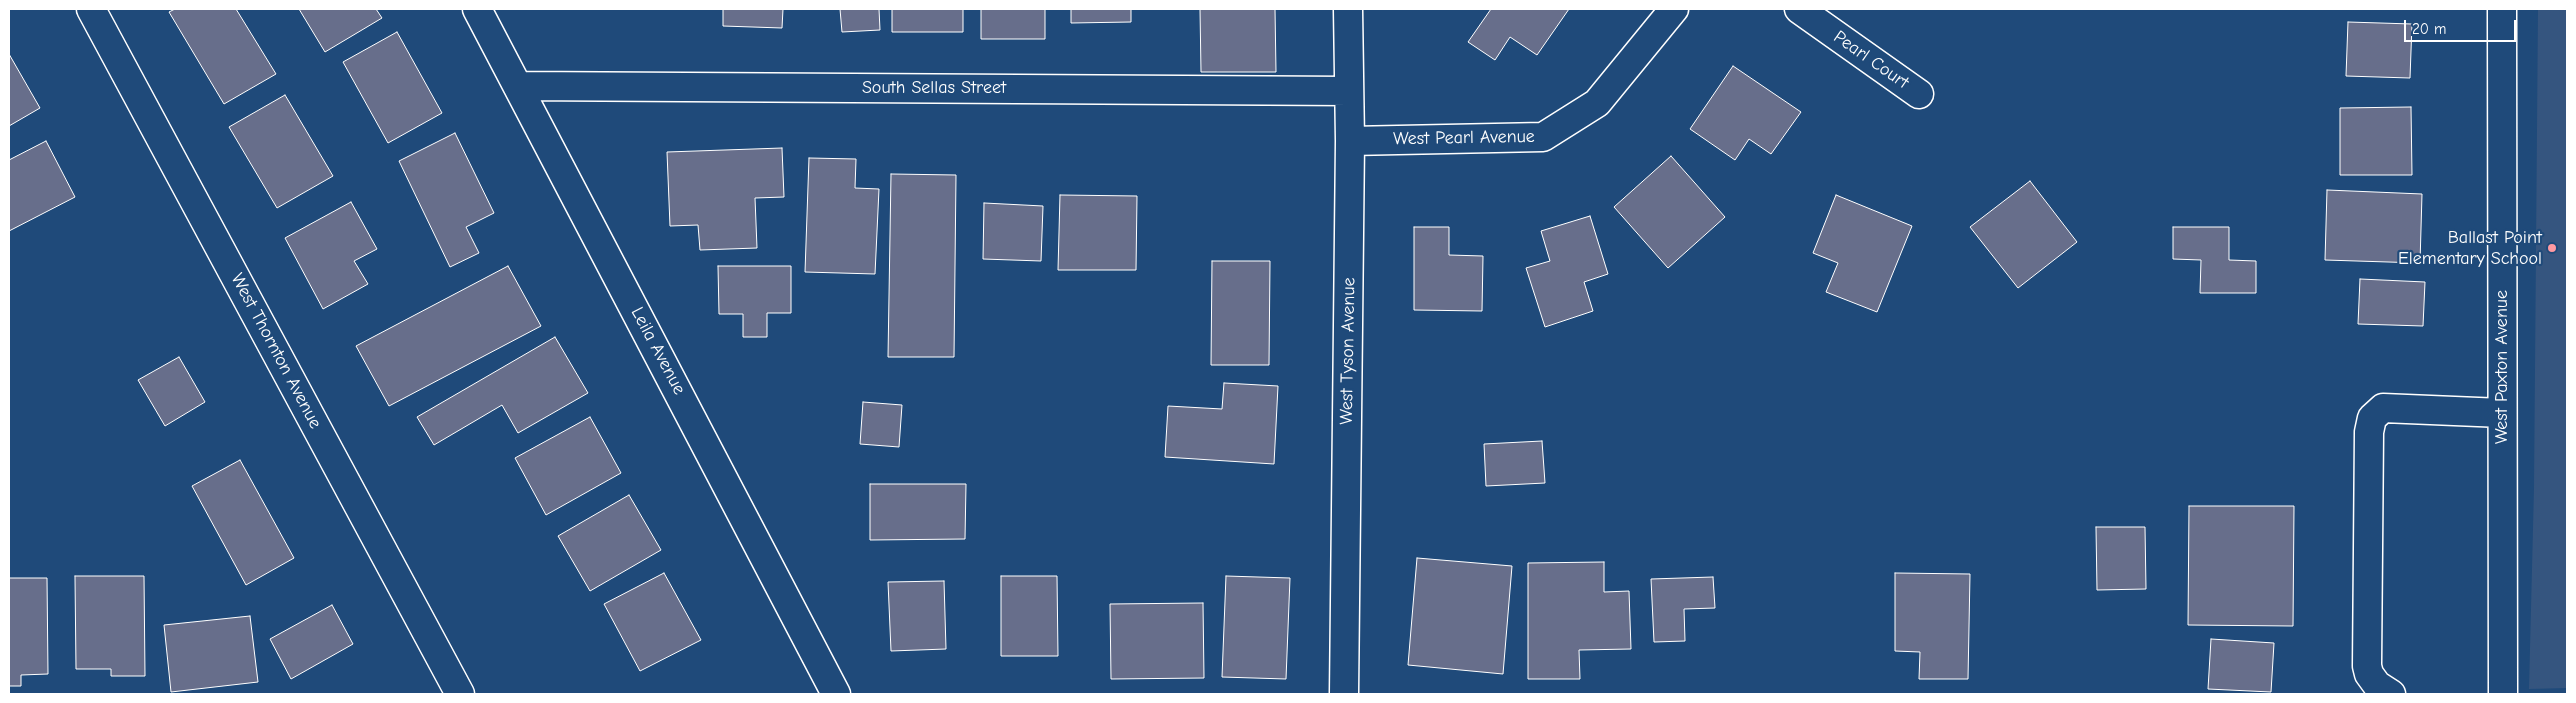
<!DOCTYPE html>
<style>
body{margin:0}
#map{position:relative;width:2576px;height:703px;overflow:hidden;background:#1f4a7a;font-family:"Comic Neue",sans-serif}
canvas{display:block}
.frame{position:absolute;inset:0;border:10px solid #fff;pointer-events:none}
.scale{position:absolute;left:2404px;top:20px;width:112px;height:22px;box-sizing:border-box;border:2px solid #fff;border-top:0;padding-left:6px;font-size:15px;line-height:18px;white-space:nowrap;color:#fff;-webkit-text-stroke:4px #1f4a7a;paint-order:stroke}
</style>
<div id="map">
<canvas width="2576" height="703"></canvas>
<div class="frame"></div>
<div class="scale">20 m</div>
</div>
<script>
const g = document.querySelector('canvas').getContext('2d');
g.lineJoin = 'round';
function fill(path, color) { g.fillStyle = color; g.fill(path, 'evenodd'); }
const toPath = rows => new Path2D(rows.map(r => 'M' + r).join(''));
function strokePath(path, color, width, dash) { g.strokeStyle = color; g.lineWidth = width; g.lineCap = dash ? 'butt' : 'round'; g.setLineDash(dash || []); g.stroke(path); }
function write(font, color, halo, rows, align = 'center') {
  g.font = font + ' "Comic Neue",sans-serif'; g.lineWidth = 4.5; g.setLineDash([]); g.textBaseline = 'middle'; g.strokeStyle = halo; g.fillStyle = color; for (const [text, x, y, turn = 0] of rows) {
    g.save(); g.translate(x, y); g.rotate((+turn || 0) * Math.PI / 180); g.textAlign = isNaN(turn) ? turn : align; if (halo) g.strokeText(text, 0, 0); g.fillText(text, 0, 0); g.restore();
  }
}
fill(toPath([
 [2538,9,2567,9,2567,688,2529,689,2534,488]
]), '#35557f');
const building = toPath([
 [175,9,236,9,276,74,224,104,169,12,175,9],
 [299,9,376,9,382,18,325,52,299,9],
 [723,9,783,9,782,28,723,26,723,9],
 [840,9,879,9,880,30,842,32,840,9],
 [892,9,963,9,963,32,892,32,892,9],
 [981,9,1045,9,1045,39,981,39,981,9],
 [1071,9,1131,9,1131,22,1071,23,1071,9],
 [1200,9,1275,9,1276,72,1201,72,1200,9],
 [1491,9,1569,9,1537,55,1510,37,1495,60,1468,42,1491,9],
 [2348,22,2412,24,2410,78,2346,76,2348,22],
 [397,32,442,113,388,143,343,62,397,32],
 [9,54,40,108,9,126,9,54],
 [1733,66,1801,112,1771,154,1749,139,1735,160,1690,129,1733,66],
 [285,95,333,176,277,208,229,127,285,95],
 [2411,107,2412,175,2340,175,2340,108,2411,107],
 [455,133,494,213,466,227,479,253,450,267,399,161,455,133],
 [46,141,75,197,9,231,9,160,46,141],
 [782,148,784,197,755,198,757,248,700,250,698,225,670,226,667,152,782,148],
 [1671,156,1725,217,1668,268,1614,207,1671,156],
 [809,158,856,159,855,188,879,189,875,274,805,272,809,158],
 [891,174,956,175,954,357,888,357,891,174],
 [2030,181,2077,242,2018,288,1970,227,2030,181],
 [2327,190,2422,194,2420,263,2325,260,2327,190],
 [1060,195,1137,196,1136,270,1058,270,1060,195],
 [1836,195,1912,226,1877,312,1826,292,1838,263,1813,253,1836,195],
 [351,202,377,249,354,261,368,284,323,309,285,238,351,202],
 [984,203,1043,206,1041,261,983,259,984,203],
 [1590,216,1608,274,1584,282,1593,311,1545,327,1526,268,1550,261,1541,231,1590,216],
 [1414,227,1449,227,1449,255,1483,256,1482,311,1414,310,1414,227],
 [2173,227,2229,227,2229,260,2256,261,2256,293,2200,293,2201,260,2173,259,2173,227],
 [1212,261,1270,261,1269,365,1211,365,1212,261],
 [508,266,541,326,389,406,356,346,508,266],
 [718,266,791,266,791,313,767,313,767,337,743,337,743,314,719,314,718,266],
 [2360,279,2425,282,2423,326,2358,324,2360,279],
 [555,337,588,393,518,433,502,405,434,445,417,417,555,337],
 [179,357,205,402,165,426,138,380,179,357],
 [1224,383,1278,386,1274,464,1165,457,1168,406,1222,409,1224,383],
 [863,402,902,405,899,447,860,444,863,402],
 [590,417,621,473,546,515,515,458,590,417],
 [1542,441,1545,483,1486,486,1484,444,1542,441],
 [240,460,294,558,246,585,192,486,240,460],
 [870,484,966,484,965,539,870,540,870,484],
 [629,495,661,550,590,591,558,536,629,495],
 [2189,506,2294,506,2293,626,2188,625,2189,506],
 [2096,527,2145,527,2146,589,2097,590,2096,527],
 [1417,558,1512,566,1503,674,1408,665,1417,558],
 [1604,562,1604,592,1629,591,1631,649,1579,650,1580,679,1528,679,1528,563,1604,562],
 [664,573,701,640,640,671,604,604,664,573],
 [1895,573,1970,574,1968,679,1919,679,1920,652,1895,651,1895,573],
 [75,576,144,576,145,676,111,676,111,669,76,669,75,576],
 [1001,576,1057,576,1058,656,1001,656,1001,576],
 [1226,576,1290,578,1286,679,1222,677,1226,576],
 [1713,577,1715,608,1684,609,1685,641,1654,642,1651,579,1713,577],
 [9,578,47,578,48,674,21,675,21,686,9,686,9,578],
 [944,581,946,649,891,651,888,582,944,581],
 [1203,603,1204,678,1111,679,1110,604,1203,603],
 [332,605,353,644,291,679,270,639,332,605],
 [250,616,258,682,171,692,164,625,250,616],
 [2211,639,2274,643,2271,692,2208,689,2211,639]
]);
fill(building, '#676e8b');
strokePath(building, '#fff', 1);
const minor = toPath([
 [91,9,460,694],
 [477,9,836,694],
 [1799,9,1919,94],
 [2502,9,2503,694],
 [520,86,1349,91],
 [1350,141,1543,137,1597,103,1674,9],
 [1344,694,1350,141,1348,9],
 [2391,694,2377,685,2369,674,2367,666,2369,432,2372,418,2383,408,2502,413]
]);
strokePath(minor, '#fff', 31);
strokePath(minor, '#1f4a7a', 28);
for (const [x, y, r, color] of [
 [2552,248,5,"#ff9aa2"]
]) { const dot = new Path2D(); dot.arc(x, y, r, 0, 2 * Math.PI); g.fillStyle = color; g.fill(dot); strokePath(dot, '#1f4a7a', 2); }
write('18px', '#fff', '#1f4a7a', [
 ["Pearl Court",1871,60,35],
 ["South Sellas Street",934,88],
 ["West Pearl Avenue",1464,138,-1],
 ["West Thornton Avenue",276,351,62],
 ["Leila Avenue",658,351,62],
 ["West Tyson Avenue",1348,351,-89],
 ["West Paxton Avenue",2502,367,-90]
]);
write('18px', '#fff', '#1f4a7a', [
 ["Ballast Point",2542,238],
 ["Elementary School",2542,259]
], 'right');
</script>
